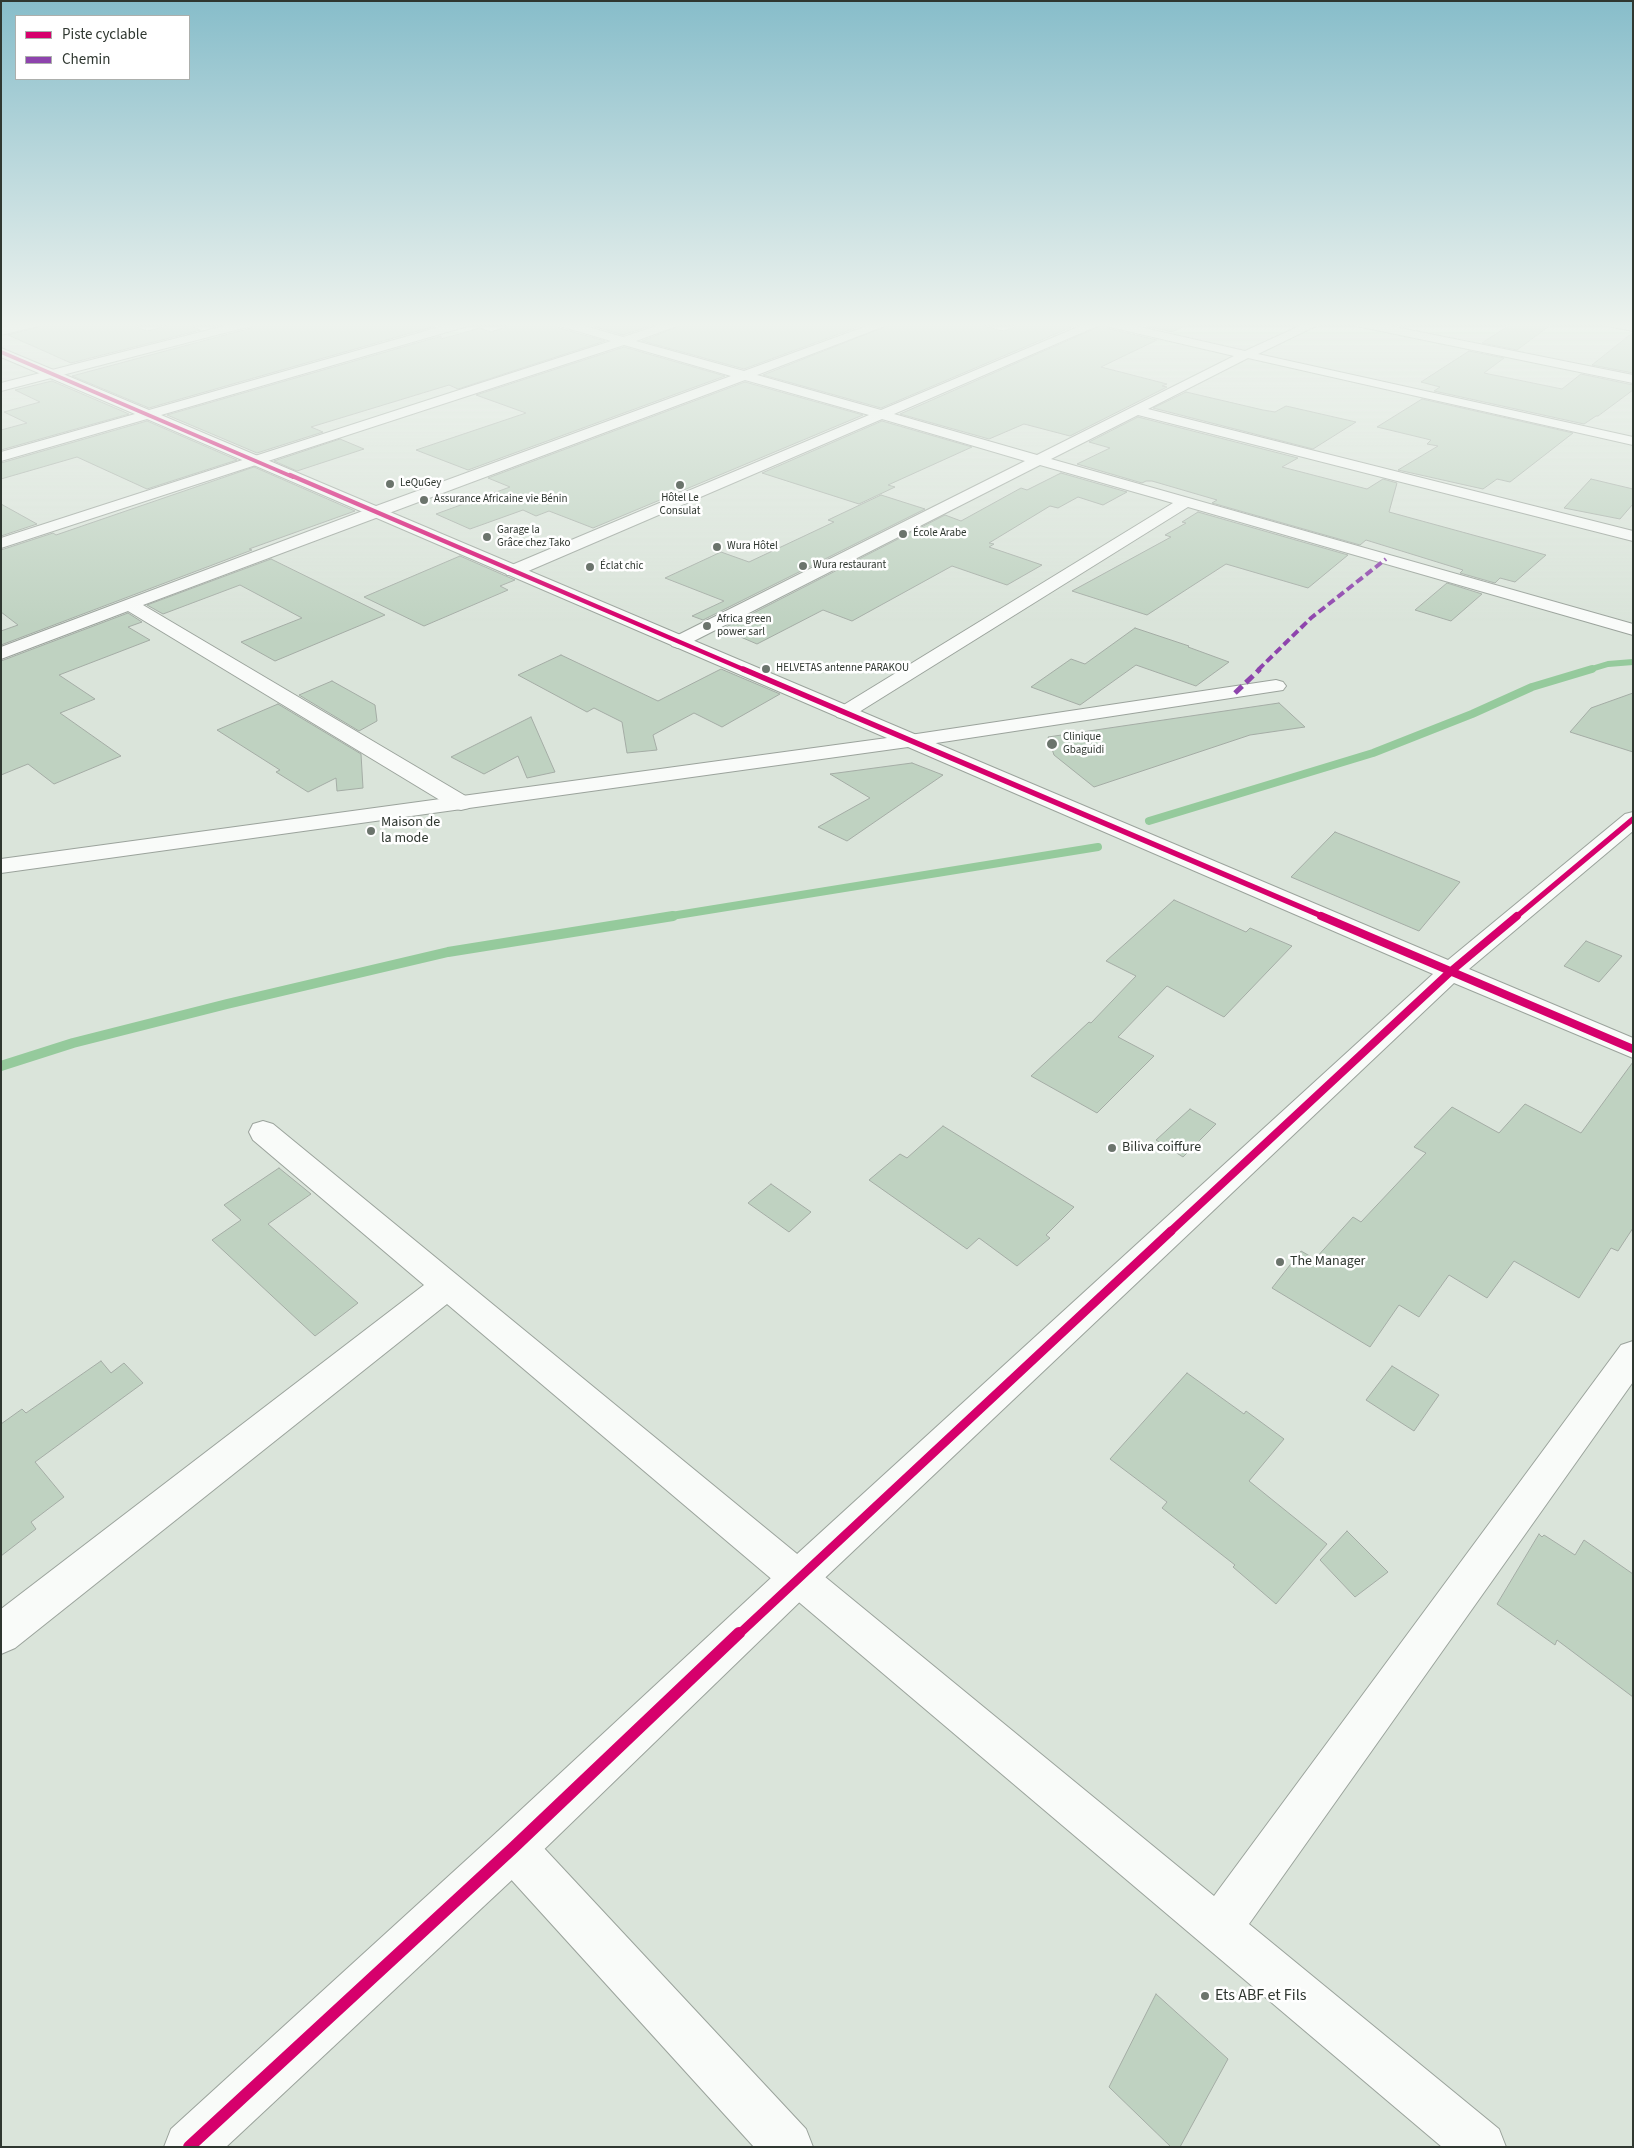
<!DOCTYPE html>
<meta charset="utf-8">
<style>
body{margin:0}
#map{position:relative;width:1634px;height:2148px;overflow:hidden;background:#dae4da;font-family:"Source Sans 3",sans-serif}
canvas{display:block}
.frame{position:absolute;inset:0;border:2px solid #2f3730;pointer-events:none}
.legend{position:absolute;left:15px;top:15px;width:175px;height:65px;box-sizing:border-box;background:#fff;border:1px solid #acafac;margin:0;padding:6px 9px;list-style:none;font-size:15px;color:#2f3730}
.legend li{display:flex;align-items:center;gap:10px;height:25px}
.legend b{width:25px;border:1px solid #acafac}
</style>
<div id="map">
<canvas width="1634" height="2148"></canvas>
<div class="frame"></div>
<ul class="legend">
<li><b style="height:6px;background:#d6006c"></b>Piste cyclable</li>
<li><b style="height:6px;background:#8e44ad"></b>Chemin</li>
</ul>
</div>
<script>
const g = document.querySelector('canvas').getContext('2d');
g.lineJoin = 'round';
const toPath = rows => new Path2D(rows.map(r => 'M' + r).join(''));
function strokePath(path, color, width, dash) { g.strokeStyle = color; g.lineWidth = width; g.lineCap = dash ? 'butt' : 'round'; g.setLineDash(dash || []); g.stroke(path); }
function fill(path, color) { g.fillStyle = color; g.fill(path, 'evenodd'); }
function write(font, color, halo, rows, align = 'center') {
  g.font = font + ' "Source Sans 3",sans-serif'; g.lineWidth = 5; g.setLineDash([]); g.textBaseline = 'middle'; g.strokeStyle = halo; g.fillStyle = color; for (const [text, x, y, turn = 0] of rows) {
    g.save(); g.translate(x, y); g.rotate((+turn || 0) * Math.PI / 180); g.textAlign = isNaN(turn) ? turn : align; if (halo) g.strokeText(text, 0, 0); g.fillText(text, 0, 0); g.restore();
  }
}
strokePath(toPath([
 [1588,670,1608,664,1633,662]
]), '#95ca9c', 6);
strokePath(toPath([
 [1149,821,1373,753,1472,714,1532,687,1592,669],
 [665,917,1098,847]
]), '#95ca9c', 8);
strokePath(toPath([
 [1,1066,73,1043,227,1004,448,952,673,916]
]), '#95ca9c', 10);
const building = toPath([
 [49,324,130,324,147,331,174,324,185,324,201,330,71,363,8,335,49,324],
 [255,324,439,325,149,408,72,376,251,328,255,324],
 [515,324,556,324,559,328,605,341,458,389,449,385,311,427,323,432,257,453,167,415,441,336,441,339,480,328,491,332,515,324],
 [586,324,656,324,623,335,586,324],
 [684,324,866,324,744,369,642,341,684,324],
 [892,324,974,324,1004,331,1021,324,1079,324,881,408,763,375,892,324],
 [1137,324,1189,324,1172,332,1137,324],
 [1511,324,1552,324,1517,350,1482,343,1511,324],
 [1103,325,1110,329,1157,340,1101,367,1167,384,1162,386,1167,387,1070,436,1024,424,989,439,900,414,1103,325],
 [1632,333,1633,373,1592,365,1632,333],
 [624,347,725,376,468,470,416,450,526,413,476,395,624,347],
 [1469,351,1504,358,1484,373,1562,389,1581,374,1633,385,1633,390,1598,416,1596,416,1584,424,1434,391,1440,387,1421,382,1469,351],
 [52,381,129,414,1,450,1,430,27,423,4,412,40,402,15,390,52,381],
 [745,382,863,415,593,528,549,511,536,516,523,510,470,529,436,514,510,487,488,478,745,382],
 [1186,392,1263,410,1275,412,1286,406,1356,422,1313,449,1153,408,1186,392],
 [1422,399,1573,433,1510,482,1497,479,1483,489,1398,470,1438,446,1427,444,1431,440,1377,427,1422,399],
 [1138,417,1298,458,1282,467,1367,489,1383,479,1397,483,1389,512,1546,555,1515,582,1500,578,1495,583,1460,573,1463,570,1366,540,1360,545,1212,503,1217,500,1152,481,1146,481,1142,483,1077,464,1110,448,1089,442,1138,417],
 [147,421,237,460,147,489,77,457,1,479,1,463,147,421],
 [882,421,972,447,888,485,895,487,859,504,762,473,882,421],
 [340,439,364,449,297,471,274,461,340,439],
 [254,467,355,511,249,549,252,550,1,645,1,631,18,625,1,612,1,550,53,533,56,535,254,467],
 [1061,473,1127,492,1103,505,1078,497,1058,508,1050,506,989,543,994,544,989,547,1042,565,1007,585,952,566,852,621,823,610,757,644,722,629,945,515,961,521,1021,488,1027,490,1061,473],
 [1591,479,1633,489,1633,504,1620,519,1564,508,1591,479],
 [881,495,925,509,703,620,692,616,724,601,665,578,721,552,749,562,834,522,828,520,881,495],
 [1,504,37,524,1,536,1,504],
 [1198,512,1348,555,1308,588,1226,564,1147,615,1072,591,1171,537,1165,535,1186,523,1182,522,1198,512],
 [460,556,515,580,500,586,508,590,424,626,364,597,460,556],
 [271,559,385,615,275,661,241,642,302,618,240,585,163,614,147,605,271,559],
 [1447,583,1482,594,1451,621,1415,610,1447,583],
 [128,613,142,622,128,627,150,640,59,675,95,699,60,713,121,756,54,784,28,764,1,775,1,661,128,613],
 [1135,628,1189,646,1188,647,1229,662,1196,686,1136,665,1080,705,1031,687,1071,659,1085,664,1135,628],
 [561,655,658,701,721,669,780,694,722,727,694,713,653,735,657,750,627,753,622,722,594,708,587,712,518,675,561,655],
 [332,681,375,705,377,721,359,731,299,695,332,681],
 [1633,693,1633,752,1570,732,1591,708,1633,693],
 [1279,703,1305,727,1250,735,1094,787,1054,755,1048,737,1279,703],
 [278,704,361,754,363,788,337,791,336,778,308,792,276,772,280,770,217,730,278,704],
 [531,717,555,772,527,778,518,756,484,774,451,757,531,717],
 [912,763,943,775,847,841,818,827,870,798,830,774,912,763],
 [1335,832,1460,882,1419,931,1291,877,1335,832],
 [1174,900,1246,932,1250,928,1292,946,1224,1017,1167,986,1118,1037,1154,1056,1097,1113,1031,1076,1089,1022,1091,1023,1136,976,1106,961,1174,900],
 [1586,941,1622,956,1599,982,1564,966,1586,941],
 [1633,1062,1633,1228,1618,1251,1611,1248,1579,1298,1514,1261,1487,1298,1449,1275,1419,1317,1399,1305,1370,1347,1272,1288,1301,1251,1315,1259,1353,1217,1361,1222,1426,1153,1414,1147,1452,1107,1499,1133,1525,1104,1581,1133,1633,1062],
 [1190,1109,1216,1124,1183,1157,1156,1140,1190,1109],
 [943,1126,1074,1207,1046,1235,1050,1238,1017,1266,979,1238,967,1249,869,1180,900,1154,907,1158,943,1126],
 [279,1168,311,1194,268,1224,358,1303,315,1336,212,1240,241,1220,224,1205,279,1168],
 [771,1184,811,1212,789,1232,748,1203,771,1184],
 [101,1361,111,1373,124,1363,143,1383,35,1462,64,1497,31,1522,36,1529,1,1556,1,1424,22,1409,26,1413,101,1361],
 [1392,1366,1439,1395,1414,1431,1366,1400,1392,1366],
 [1187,1373,1244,1414,1246,1411,1284,1439,1249,1481,1327,1544,1276,1604,1233,1567,1235,1565,1162,1508,1167,1502,1110,1459,1187,1373],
 [1347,1531,1388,1572,1355,1597,1320,1560,1347,1531],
 [1539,1534,1542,1537,1544,1535,1575,1555,1584,1540,1633,1574,1633,1697,1557,1640,1555,1645,1497,1604,1539,1534],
 [1156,1994,1228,2059,1180,2147,1171,2147,1109,2087,1156,1994]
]);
fill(building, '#bfd2c1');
strokePath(building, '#a4aca5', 1);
const minor = toPath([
 [18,324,40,324,38,326,1,335,1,328,18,324],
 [232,324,253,324,251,326,1,391,1,383,232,324],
 [558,324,578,324,623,337,663,324,682,324,636,341,744,371,872,324,890,324,757,375,881,410,1085,324,1102,324,894,414,1037,455,1234,356,1110,327,1104,324,1127,324,1245,351,1304,324,1320,324,1258,354,1633,437,1633,445,1248,358,1148,409,1633,531,1633,541,1138,415,1051,459,1633,624,1633,635,1188,507,851,717,844,719,837,717,834,713,837,709,1173,503,1040,465,684,646,678,648,672,646,669,642,672,638,1025,461,882,419,519,575,507,575,505,571,507,567,869,415,745,380,143,605,469,798,472,803,469,808,461,810,453,808,128,611,1,659,1,647,368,509,731,376,624,345,1,548,1,538,611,341,560,326,558,324],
 [1355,324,1380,324,1633,375,1633,383,1361,327,1355,324],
 [1605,324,1633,324,1633,331,1607,326,1605,324],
 [1276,680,1283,682,1286,686,1283,690,910,747,903,745,900,741,903,737,910,735,1276,680],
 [263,1121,273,1124,1214,1896,1621,1345,1633,1341,1633,1382,1249,1924,1499,2129,1506,2147,1442,2147,447,1304,15,1648,1,1654,1,1609,424,1285,253,1140,249,1132,253,1124,263,1121],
 [513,1826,529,1832,806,2129,813,2147,754,2147,497,1864,491,1848,497,1832,513,1826]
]);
const tertiary = toPath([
 [450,324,470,324,468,326,161,415,1448,960,1625,814,1633,812,1633,831,1469,969,1633,1038,1633,1058,1454,983,811,1591,529,1864,226,2147,164,2147,171,2129,497,1832,785,1565,1433,974,908,747,1,873,1,859,887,738,147,419,1,461,1,452,135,414,1,357,1,348,149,410,450,324]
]);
strokePath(minor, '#9ba39c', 2);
strokePath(tertiary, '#9ba39c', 2);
fill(minor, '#f9fbf9');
fill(tertiary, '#f9fbf9');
strokePath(toPath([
 [1258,670,1311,618,1386,559]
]), '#8e44ad', 4, [8, 4]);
strokePath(toPath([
 [1235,693,1260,669]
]), '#8e44ad', 5, [10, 5]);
strokePath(toPath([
 [1,352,293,477]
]), '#d6006c', 4);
strokePath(toPath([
 [290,475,745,670]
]), '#d6006c', 4.5);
strokePath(toPath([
 [743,669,1324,917],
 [1516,917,1633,819]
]), '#d6006c', 5.5);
strokePath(toPath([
 [1321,916,1633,1049],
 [1170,1232,1450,972,1517,916]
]), '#d6006c', 8);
strokePath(toPath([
 [738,1635,1171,1231]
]), '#d6006c', 9);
strokePath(toPath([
 [189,2147,513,1848,739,1633]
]), '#d6006c', 12);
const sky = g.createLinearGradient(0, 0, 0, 625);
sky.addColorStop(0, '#87bdca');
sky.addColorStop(0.52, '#eef3ee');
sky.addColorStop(1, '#eef3ee00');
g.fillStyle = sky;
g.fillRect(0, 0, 1634, 625);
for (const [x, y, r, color] of [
 [390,484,5,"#6b746c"],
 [680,485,5,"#6b746c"],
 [424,500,5,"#6b746c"],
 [903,534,5,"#6b746c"],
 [487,537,5,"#6b746c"],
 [717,547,5,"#6b746c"],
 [803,566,5,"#6b746c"],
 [590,567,5,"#6b746c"],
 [707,626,5,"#6b746c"],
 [766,669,5,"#6b746c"],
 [1052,744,6,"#6b746c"],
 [371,831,5,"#6b746c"],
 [1112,1148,5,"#6b746c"],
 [1280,1262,5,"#6b746c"],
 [1205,1996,5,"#6b746c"]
]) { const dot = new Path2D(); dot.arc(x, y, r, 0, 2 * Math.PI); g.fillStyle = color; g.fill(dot); strokePath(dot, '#fff', 2); }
write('11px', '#2f3730', '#fff', [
 ["LeQuGey",400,484],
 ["Hôtel Le",680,499,"center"],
 ["Consulat",680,512,"center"],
 ["Assurance Africaine vie Bénin",434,500],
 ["Garage la",497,531],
 ["Grâce chez Tako",497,544],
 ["École Arabe",913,534],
 ["Wura Hôtel",727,547],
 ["Wura restaurant",813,566],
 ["Éclat chic",600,567],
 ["Africa green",717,620],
 ["power sarl",717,633],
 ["HELVETAS antenne PARAKOU",776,669],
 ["Clinique",1063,738],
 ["Gbaguidi",1063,751]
], 'left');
write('14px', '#2f3730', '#fff', [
 ["Maison de",381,823],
 ["la mode",381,839],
 ["Biliva coiffure",1122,1148],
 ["The Manager",1290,1262]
], 'left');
write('16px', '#2f3730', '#fff', [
 ["Ets ABF et Fils",1215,1996]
], 'left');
</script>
